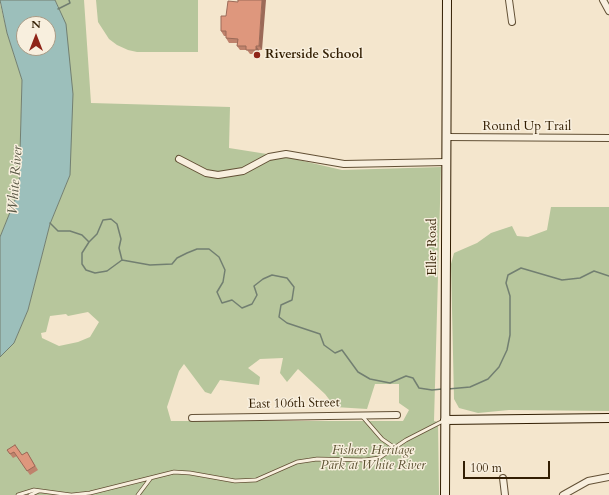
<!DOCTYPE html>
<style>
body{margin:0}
#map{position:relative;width:609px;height:495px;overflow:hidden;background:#f4e6cd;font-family:Cardo,serif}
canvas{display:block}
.north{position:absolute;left:16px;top:16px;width:40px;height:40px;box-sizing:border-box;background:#f8efde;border:1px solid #a99b86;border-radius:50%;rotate:0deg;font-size:11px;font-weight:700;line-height:16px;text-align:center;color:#321e02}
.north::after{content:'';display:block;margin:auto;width:14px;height:18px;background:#8f2418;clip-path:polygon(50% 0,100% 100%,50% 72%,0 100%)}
.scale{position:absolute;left:463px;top:461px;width:87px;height:18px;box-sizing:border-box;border:2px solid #321e02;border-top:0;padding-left:5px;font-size:12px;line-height:14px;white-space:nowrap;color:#321e02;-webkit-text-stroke:3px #f8efde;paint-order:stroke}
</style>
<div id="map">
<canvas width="609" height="495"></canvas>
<div class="north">N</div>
<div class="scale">100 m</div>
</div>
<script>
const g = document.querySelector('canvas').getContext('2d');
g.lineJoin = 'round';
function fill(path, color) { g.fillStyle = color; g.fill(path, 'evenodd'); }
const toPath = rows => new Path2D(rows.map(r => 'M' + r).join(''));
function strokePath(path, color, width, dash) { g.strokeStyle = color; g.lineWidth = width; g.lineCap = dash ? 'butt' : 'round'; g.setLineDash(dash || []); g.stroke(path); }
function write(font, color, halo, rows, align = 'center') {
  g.font = font + ' Cardo,serif'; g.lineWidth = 3; g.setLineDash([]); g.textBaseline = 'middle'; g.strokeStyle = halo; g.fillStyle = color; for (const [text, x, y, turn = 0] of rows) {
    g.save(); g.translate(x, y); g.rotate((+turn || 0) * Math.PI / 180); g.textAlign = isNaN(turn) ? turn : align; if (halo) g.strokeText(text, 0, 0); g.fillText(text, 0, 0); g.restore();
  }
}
fill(toPath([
 [55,0,84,0,91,103,230,107,229,148,286,157,342,170,441,167,434,421,438,422,439,495,0,495,0,357,14,343,28,310,50,224,70,175,59,8],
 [88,312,99,322,90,337,78,342,59,346,42,338,41,333,46,332,50,316,66,314,68,316],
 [283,358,280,373,287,382,298,369,325,394,335,407,367,409,375,384,399,384,399,403,409,410,403,421,171,421,167,407,179,371,184,364,205,392,211,394,220,380,259,385,260,377,248,368,260,359],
 [96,0,198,0,198,52,137,52,128,50,117,45,109,39,98,22],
 [0,3,7,33,22,80,19,190,0,237],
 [551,207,609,207,609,411,509,410,478,413,459,408,454,399,451,264,454,253,477,243,491,233,512,226,517,236,528,237,547,230]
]), '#b7c69c');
const water = toPath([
 [0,0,55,0,66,24,73,94,70,175,50,224,28,310,14,343,0,357,0,237,19,190,22,80,7,33,0,0],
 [24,24,48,24,48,48,24,48,24,24]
]);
fill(water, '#9cbfbb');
strokePath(water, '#727f71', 1);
strokePath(toPath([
 [58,9,70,3,69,0],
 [50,223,58,231,70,231,82,235,89,242,82,253,82,264,86,270,95,273,107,271,122,260,150,265,172,264,177,258,187,253,197,249,209,249,219,257,225,270,223,282,217,292,222,303,232,300,242,308,252,304,257,295,254,286,263,279,272,275,287,278,294,287,292,300,281,305,279,317,287,323,320,334,324,345,335,353,342,350,358,372,370,379,390,383,406,376,413,378,419,388,432,390,442,389],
 [89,242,97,234,103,220,111,219,117,224,121,239,119,248,122,260],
 [448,389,470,387,488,379,499,367,507,350,510,335,510,296,506,283,508,275,521,268,562,280,580,278,594,271,609,276]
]), '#727f71', 1.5);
const lane = toPath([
 [362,416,382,439,395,448],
 [18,495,34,490,71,495],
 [30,495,39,491],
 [72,495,90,493,174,472,190,473,235,481,256,480,297,462,317,459,365,460,379,458,406,440,443,421],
 [138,495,150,479]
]);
const street = toPath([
 [509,0,512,22],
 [603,0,609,11],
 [446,137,609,138],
 [179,159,206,173,218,175,243,171,269,157,286,154,344,164,446,162],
 [192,418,397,415],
 [503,478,505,495],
 [563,495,588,481,609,477]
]);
const secondary = toPath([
 [445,420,609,418],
 [445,495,447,0]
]);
strokePath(lane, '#625035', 4.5);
strokePath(street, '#625035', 8);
strokePath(secondary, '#321e02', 10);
strokePath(lane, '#f8efde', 3);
strokePath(street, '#f8efde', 6);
strokePath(secondary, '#f8efde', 8);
fill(toPath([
 [238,2,262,50,259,50,259,54,250,54,247,50,240,50,237,46,237,43,229,43,226,38,226,36,224,36,221,31,226,16],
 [15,445,22,455,27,452,38,470,30,475,17,456,13,458,7,450]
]), '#bf826c');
fill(toPath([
 [262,0,266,0,262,50,259,46],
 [256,46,259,50,259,54,256,50]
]), '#9b6a58');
const building = toPath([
 [238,0,262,0,259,46,256,46,256,50,246,50,246,46,237,46,238,39,226,38,226,31,221,31,221,16,226,16,228,1,238,2,238,0],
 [15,445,22,455,27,452,35,466,27,471,14,452,10,454,7,450,15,445]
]);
fill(building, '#de977d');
strokePath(building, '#9b6a58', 1);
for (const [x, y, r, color] of [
 [257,55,4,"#8f2418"]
]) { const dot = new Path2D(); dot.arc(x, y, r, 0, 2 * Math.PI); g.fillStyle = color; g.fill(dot); strokePath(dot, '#f8efde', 1.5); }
write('bold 13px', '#321e02', '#f8efde', [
 ["Riverside School",265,55]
], 'left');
write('13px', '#321e02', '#f8efde', [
 ["Round Up Trail",527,127],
 ["Eller Road",433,247,-90],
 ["East 106th Street",294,404,-1]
]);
write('italic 13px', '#5a5030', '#f8efde', [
 ["Fishers Heritage",373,451],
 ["Park at White River",373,466]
]);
write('italic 14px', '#575643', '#f8efde', [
 ["White River",16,180,-86]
]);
</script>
